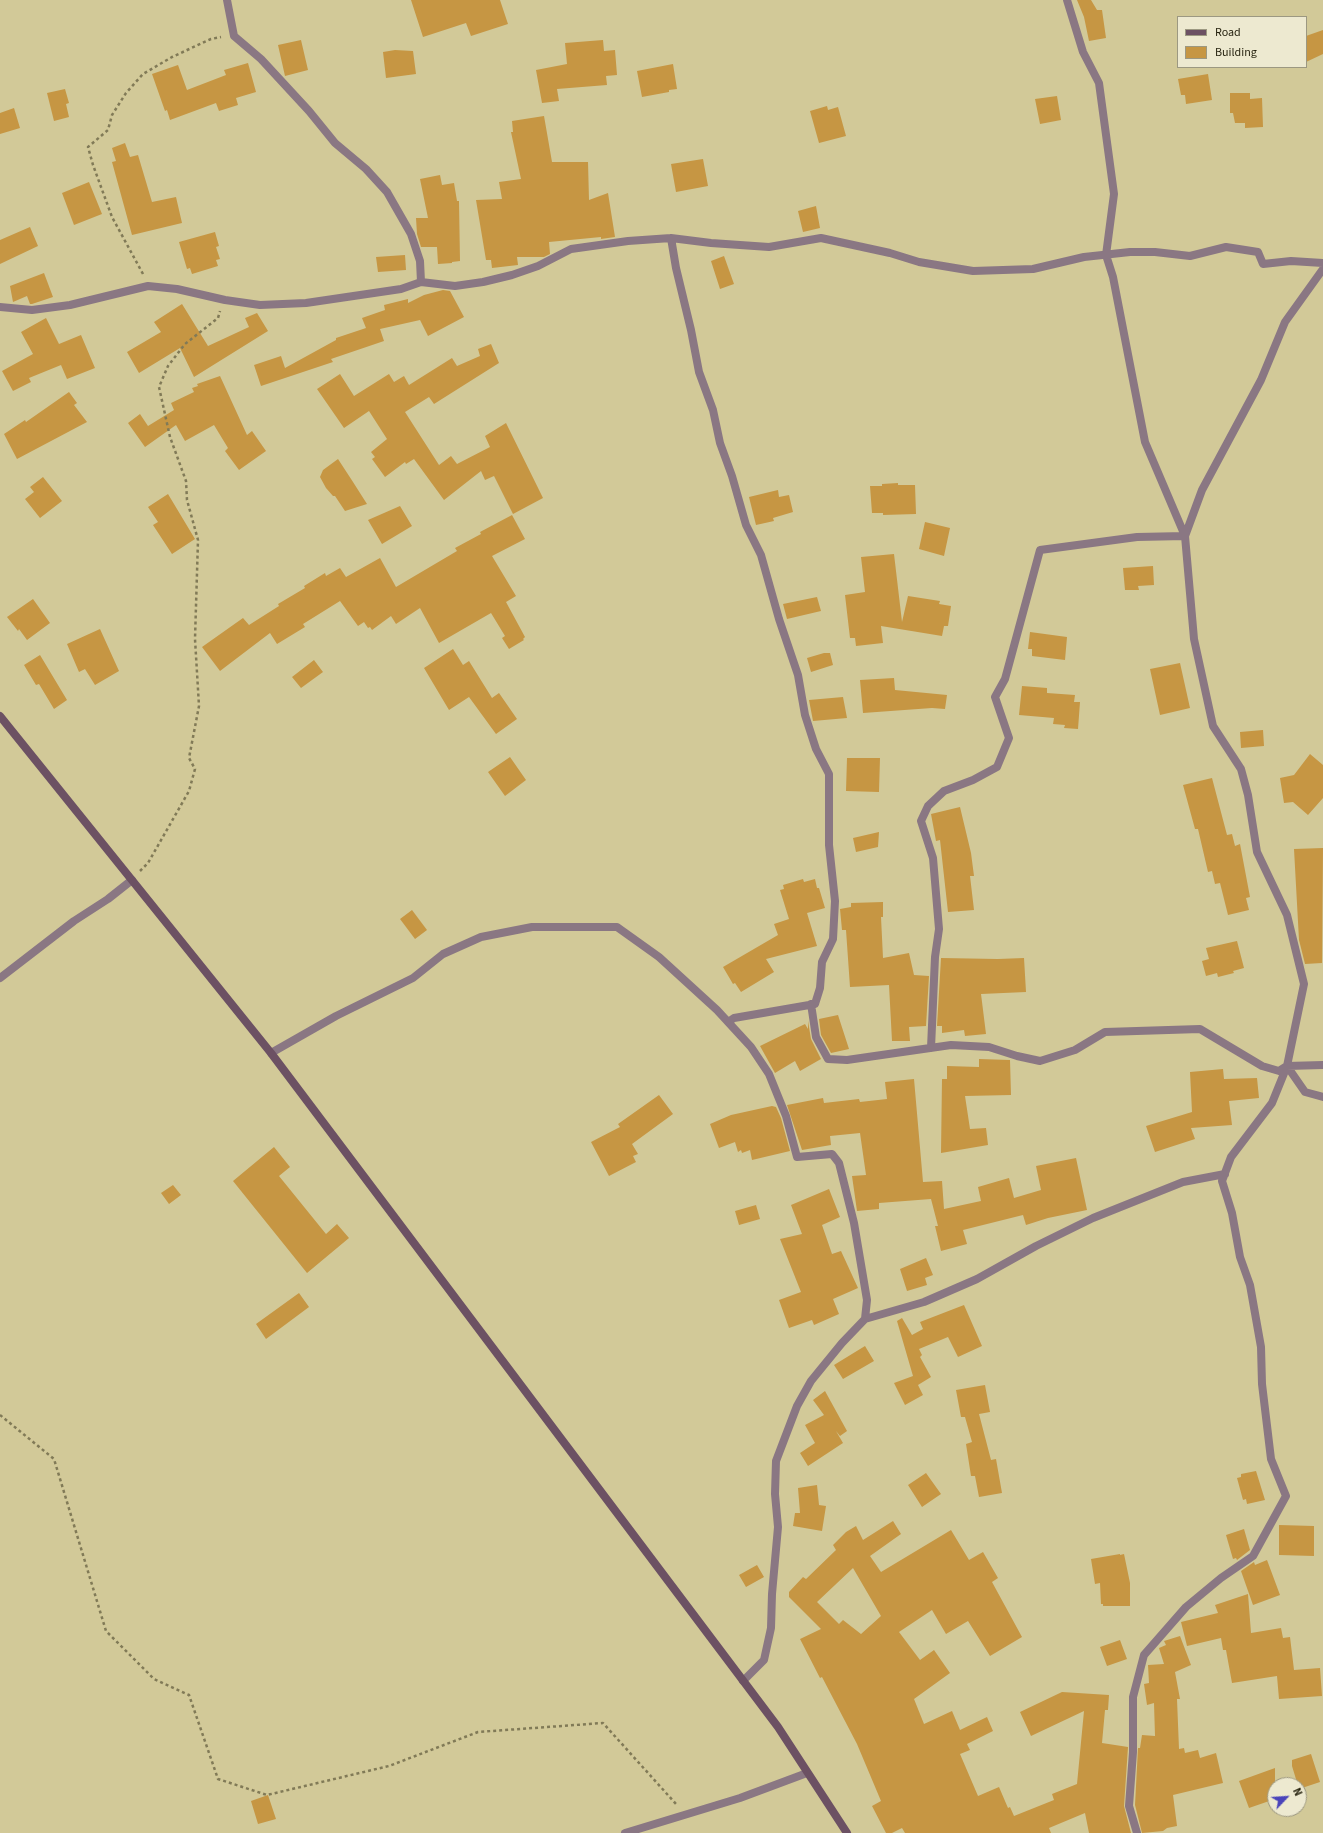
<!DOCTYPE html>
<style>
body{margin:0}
#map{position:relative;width:1323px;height:1833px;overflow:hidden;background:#d2c998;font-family:"Source Sans 3",sans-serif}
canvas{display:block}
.legend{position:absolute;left:1177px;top:16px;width:130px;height:52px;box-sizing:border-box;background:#ede9d0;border:1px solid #9c9881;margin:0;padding:5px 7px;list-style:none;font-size:12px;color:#221e0b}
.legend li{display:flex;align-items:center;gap:8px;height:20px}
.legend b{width:20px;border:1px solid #9c9881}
.north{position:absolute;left:1267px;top:1777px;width:40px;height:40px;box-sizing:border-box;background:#ede9d0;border:1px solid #9c9881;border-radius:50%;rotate:65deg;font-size:11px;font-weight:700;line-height:16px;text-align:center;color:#221e0b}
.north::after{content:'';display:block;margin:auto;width:14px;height:18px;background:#4a44ba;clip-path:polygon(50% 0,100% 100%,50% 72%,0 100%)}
</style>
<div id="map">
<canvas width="1323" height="1833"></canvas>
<ul class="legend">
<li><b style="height:5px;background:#6c5163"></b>Road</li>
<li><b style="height:11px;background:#c69643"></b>Building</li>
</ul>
<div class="north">N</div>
</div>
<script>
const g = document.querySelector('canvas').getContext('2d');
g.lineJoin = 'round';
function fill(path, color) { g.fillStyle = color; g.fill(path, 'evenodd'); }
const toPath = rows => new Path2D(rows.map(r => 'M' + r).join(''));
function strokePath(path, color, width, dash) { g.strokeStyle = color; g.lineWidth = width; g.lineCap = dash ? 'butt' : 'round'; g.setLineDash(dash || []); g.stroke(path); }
fill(toPath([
 [411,0,500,0,508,24,471,36,466,23,423,37],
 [1077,0,1091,0,1097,10,1102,10,1106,38,1089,41,1084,17],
 [1323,30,1323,54,1306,62,1306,36],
 [301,40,308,70,285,76,278,45],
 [603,40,604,51,615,50,617,75,606,76,607,85,557,89,559,101,542,103,536,70,567,64,565,43],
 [395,50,413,51,416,74,386,78,383,52],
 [248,63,256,92,236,98,238,105,219,111,216,103,170,120,167,110,165,111,152,74,178,65,187,90,226,75,224,70],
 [673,64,677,89,669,90,669,92,642,97,637,71],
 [1208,74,1212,100,1186,104,1185,95,1181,95,1178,79],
 [65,89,69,103,66,104,69,117,54,121,47,93],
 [1230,93,1250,93,1250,99,1262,98,1263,127,1245,128,1245,123,1235,123,1233,113,1230,113],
 [1057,96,1061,120,1040,124,1035,99],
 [827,106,828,110,838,107,846,136,819,143,810,111],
 [14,108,20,128,0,134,0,113],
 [544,116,552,162,588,162,589,200,608,193,615,237,601,239,601,237,549,242,550,254,544,257,517,257,518,265,492,268,491,260,486,260,476,200,502,199,499,182,521,179,511,132,513,132,512,121],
 [125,143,130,157,138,155,152,202,176,197,182,223,132,235,112,162,116,161,112,148],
 [703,159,708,186,676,192,671,164],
 [440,175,442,185,454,183,457,201,459,201,460,261,452,262,452,263,438,264,437,247,421,247,417,234,416,218,428,218,420,179],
 [89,182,102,214,74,225,62,193],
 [816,206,820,228,803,232,798,211],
 [30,227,38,246,0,264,0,240],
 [215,232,219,246,216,247,220,259,216,260,218,266,192,274,190,268,187,269,179,242],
 [405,255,406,270,378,272,376,257],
 [724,256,734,284,720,289,711,261],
 [44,273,53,297,32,304,30,304,27,296,13,302,10,286],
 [443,290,450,291,464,317,428,336,420,320,380,329,384,341,331,359,333,362,261,386,254,365,281,356,285,368,336,340,336,338,366,328,362,318,385,310,384,305,408,299,408,303,424,295],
 [182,304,208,346,249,327,245,318,257,313,268,331,194,377,180,348,139,373,127,352,161,332,154,322],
 [46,318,59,344,81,335,95,368,67,379,61,365,29,378,31,382,13,391,2,371,33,354,21,332],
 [491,344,499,363,434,404,429,397,405,412,439,465,451,456,457,464,490,447,485,436,506,423,543,498,513,514,494,476,485,480,481,471,444,500,414,459,406,464,405,462,385,477,372,459,375,457,371,452,387,439,369,411,344,428,317,389,340,374,354,396,389,374,394,382,404,376,409,385,452,358,457,366,480,356,478,349],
 [220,376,247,435,252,431,266,451,239,470,225,451,228,448,214,425,185,441,176,425,145,447,128,423,140,414,148,426,174,410,171,403,194,392,192,388,198,386,197,384],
 [69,392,77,403,74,405,87,422,17,459,4,434,25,420,26,422],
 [338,459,353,482,367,504,345,511,335,496,333,496,326,488,320,477,323,470],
 [43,477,62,501,40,518,25,499,34,492,30,487],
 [898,483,898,485,915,485,916,514,883,515,883,513,872,513,870,486,882,486,882,484],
 [778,490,779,497,789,495,793,512,773,518,774,521,756,525,749,497],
 [168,494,195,539,172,554,153,525,158,522,148,507],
 [400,506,412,526,382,544,368,520],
 [512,515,525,539,492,556,516,596,506,602,525,637,523,639,524,640,509,649,502,638,505,636,491,613,439,643,420,608,396,624,391,616,372,630,370,627,368,628,364,622,358,626,340,601,303,624,305,627,277,644,270,633,220,671,202,647,243,618,249,625,279,606,278,604,305,588,304,586,325,573,326,576,340,568,346,577,380,558,396,587,457,551,455,548,481,534,480,532],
 [925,522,950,528,944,556,919,549],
 [894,554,902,622,908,596,940,601,939,604,951,606,948,626,944,626,942,636,881,626,883,643,856,646,855,638,850,638,845,595,865,592,861,557],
 [1153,566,1154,585,1138,586,1139,590,1125,590,1123,568],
 [817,597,821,611,787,619,783,604],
 [33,599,50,623,27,640,19,629,18,631,7,617],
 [100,629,119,671,95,685,85,669,79,672,67,644],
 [1030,632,1067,637,1065,660,1032,656,1032,649,1028,649],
 [453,649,463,665,469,661,492,698,499,693,517,719,496,734,469,697,449,710,424,668],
 [824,653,830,653,833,665,811,672,807,658],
 [40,655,67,700,54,709,39,684,36,685,24,665],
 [314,660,323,672,301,688,292,677],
 [1180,663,1190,708,1160,715,1150,669],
 [894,678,895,690,947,695,945,709,932,708,863,713,860,680],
 [1022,686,1047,688,1047,693,1075,695,1074,702,1080,702,1078,729,1064,728,1065,725,1053,724,1054,718,1019,715],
 [843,697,847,718,813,721,809,700],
 [1263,730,1264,746,1241,748,1240,732],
 [1310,754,1323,765,1323,798,1308,815,1293,802,1284,803,1280,778,1294,775],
 [510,757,526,780,505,796,488,772],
 [847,758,880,758,879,792,846,791],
 [1212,778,1227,835,1232,834,1235,846,1240,844,1250,897,1246,898,1249,910,1228,915,1220,883,1215,884,1212,871,1208,872,1198,829,1195,829,1183,785],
 [960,807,971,853,974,876,970,876,974,910,948,912,940,840,936,841,931,814],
 [879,832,878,847,856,852,853,838],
 [1323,848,1322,963,1305,964,1299,940,1294,849],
 [803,879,804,882,815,879,817,888,819,888,825,908,807,913,817,946,766,959,774,972,741,992,735,983,733,984,723,967,778,935,774,924,789,919,780,890,784,889,783,885],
 [883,902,883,917,881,917,883,958,909,953,914,975,929,976,926,1026,909,1027,910,1041,892,1041,889,985,850,987,846,930,842,930,840,909,851,907,851,903],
 [412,910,427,930,415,939,400,919],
 [1237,941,1244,968,1233,971,1234,973,1218,977,1217,973,1206,976,1202,961,1209,959,1206,948],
 [941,958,998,959,1024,958,1026,992,981,994,986,1034,965,1036,964,1030,942,1033,942,1026,937,1026],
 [838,1015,849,1049,831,1053,821,1035,819,1019],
 [808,1021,811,1039,821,1059,800,1071,795,1061,775,1073,760,1046,805,1024,808,1029],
 [979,1059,1010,1060,1011,1095,965,1096,970,1129,986,1128,988,1145,941,1153,942,1079,947,1079,947,1066,979,1067],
 [1223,1069,1224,1079,1257,1078,1259,1098,1229,1101,1232,1125,1191,1128,1195,1139,1155,1152,1146,1126,1192,1112,1190,1072],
 [914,1079,923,1182,942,1181,944,1209,981,1201,978,1187,1009,1178,1014,1198,1041,1190,1036,1166,1076,1158,1087,1210,1048,1218,1026,1225,1023,1215,963,1230,967,1244,941,1251,935,1226,938,1226,931,1199,879,1203,879,1209,857,1211,852,1176,866,1175,860,1133,830,1136,831,1145,802,1150,787,1105,823,1098,824,1103,859,1099,860,1102,887,1099,885,1082],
 [659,1095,673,1114,632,1144,638,1154,633,1156,636,1162,609,1176,591,1142,620,1127,618,1124],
 [772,1106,776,1107,781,1118,790,1151,752,1160,750,1150,742,1153,741,1150,738,1152,735,1142,719,1148,710,1124,731,1115],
 [274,1147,290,1167,279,1176,326,1234,337,1224,349,1238,307,1273,233,1181],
 [173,1185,181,1195,169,1204,161,1193],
 [829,1189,840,1217,822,1225,832,1254,841,1251,858,1288,833,1299,839,1314,814,1325,812,1320,789,1328,779,1300,801,1292,780,1239,802,1234,791,1205],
 [756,1205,760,1219,739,1225,735,1211],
 [926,1258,933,1275,925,1278,927,1285,907,1291,900,1269],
 [299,1293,309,1307,266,1339,256,1324],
 [964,1305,982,1346,958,1357,948,1337,919,1349,922,1355,920,1357,931,1377,918,1385,923,1395,905,1405,894,1383,913,1376,897,1321,902,1318,912,1335,923,1329,920,1322],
 [865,1346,874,1361,843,1379,834,1365],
 [985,1385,990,1412,979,1414,991,1460,996,1459,1002,1493,979,1497,975,1476,971,1476,966,1444,972,1442,965,1417,961,1417,956,1390],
 [825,1391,847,1431,840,1436,836,1431,843,1443,808,1466,800,1453,815,1443,805,1425,824,1415,813,1400],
 [1256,1471,1265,1500,1247,1504,1246,1499,1243,1500,1237,1478,1241,1477,1241,1474],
 [926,1473,941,1494,922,1507,908,1485],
 [817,1485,819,1505,826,1506,822,1531,793,1526,795,1513,800,1513,798,1488],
 [893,1521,901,1534,870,1556,881,1572,951,1530,969,1560,983,1552,998,1578,992,1582,1022,1637,990,1656,968,1621,946,1634,932,1610,899,1632,920,1660,934,1650,950,1673,914,1699,924,1724,952,1711,960,1730,987,1717,993,1731,967,1744,970,1750,960,1754,978,1796,999,1787,1008,1808,1010,1807,1014,1816,1054,1800,1052,1794,1077,1784,1084,1711,1031,1736,1020,1712,1062,1692,1109,1695,1108,1710,1105,1710,1102,1743,1128,1747,1124,1806,1131,1833,1089,1833,1085,1813,1049,1828,1051,1833,905,1833,902,1828,892,1833,886,1833,872,1806,881,1801,857,1744,822,1677,820,1678,800,1639,821,1629,789,1597,789,1592,803,1577,806,1579,836,1550,833,1545,846,1532,856,1526,863,1540],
 [853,1568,881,1616,861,1634,843,1620,839,1624,817,1602],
 [1279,1525,1314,1526,1314,1556,1279,1555],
 [1244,1529,1250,1550,1237,1560,1236,1558,1233,1559,1226,1535],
 [1120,1554,1120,1555,1124,1554,1130,1583,1130,1606,1103,1606,1103,1604,1101,1604,1100,1583,1095,1584,1091,1559],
 [1267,1560,1280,1595,1253,1605,1241,1571,1254,1562,1255,1565],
 [757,1565,764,1577,746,1587,739,1575],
 [1248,1594,1251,1633,1281,1628,1283,1638,1290,1637,1294,1670,1320,1668,1322,1696,1279,1699,1277,1676,1232,1683,1226,1650,1223,1650,1221,1638,1187,1646,1181,1622,1218,1613,1215,1605],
 [1180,1636,1191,1665,1175,1672,1180,1699,1177,1699,1179,1749,1184,1748,1185,1753,1198,1750,1200,1758,1216,1753,1223,1783,1173,1795,1177,1826,1167,1828,1163,1831,1142,1833,1135,1805,1138,1748,1140,1748,1142,1735,1155,1736,1154,1703,1147,1705,1144,1684,1149,1683,1148,1665,1164,1664,1159,1648,1166,1645,1164,1641],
 [1120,1640,1127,1659,1107,1666,1100,1647],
 [1311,1754,1320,1782,1299,1789,1292,1766,1292,1760],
 [1275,1768,1275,1799,1249,1808,1239,1781],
 [268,1795,276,1819,258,1824,251,1801]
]), '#c69643');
strokePath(toPath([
 [143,274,112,217,93,165,88,147,108,130,112,115,126,93,143,74,172,57,211,39,221,37],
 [140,871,148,863,189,791,195,769,189,758,199,706,195,639,198,540,187,500,186,481,170,437,159,387,168,366,185,344,218,318,220,311],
 [0,1415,54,1459,106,1631,154,1679,189,1695,218,1779,267,1795,389,1766,478,1732,603,1723,676,1804]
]), '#817a57', 2.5, [3, 3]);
strokePath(toPath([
 [227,0,234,36,261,59,309,111,335,143,366,169,387,192,411,234,420,261,421,282],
 [1067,0,1083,52,1099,83,1114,194,1106,255,1113,277,1145,442,1185,536,1194,639,1213,726,1241,769,1248,795,1257,852,1287,915,1304,984,1287,1066,1305,1092,1323,1097],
 [671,238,676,268,691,330,699,372,713,410,720,443,732,476,746,525,761,555,779,619,798,675,805,715,816,749,829,774,829,845,835,901,833,939,822,962,820,988,815,1004,734,1018,728,1022],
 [0,307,32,310,70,305,148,286,177,289,225,300,260,305,306,303,401,289,421,282,455,286,483,282,512,275,538,266,571,249,628,241,671,238,711,243,769,247,821,238,890,253,919,262,973,271,1033,269,1084,257,1130,252,1155,252,1190,256,1226,247,1258,252,1263,264,1291,261,1323,263],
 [0,978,74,921,108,899,132,880],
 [811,1004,816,1037,828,1059,847,1060,951,1045,989,1047,1017,1056,1040,1061,1075,1050,1105,1032,1200,1029,1262,1066,1279,1071,1287,1066,1323,1065],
 [931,1048,935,957,939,929,933,858,921,821,928,806,944,791,973,780,997,767,1009,738,995,697,1005,679,1040,550,1137,537,1185,536,1202,490,1261,380,1285,322,1323,269],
 [271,1053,336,1016,413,978,443,954,481,937,532,927,617,927,659,957,717,1010,751,1047,769,1074,786,1116,797,1157,832,1154,839,1163,854,1223,867,1300,865,1319,842,1343,811,1381,797,1406,776,1461,775,1494,778,1527,772,1594,771,1628,764,1660,743,1681],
 [865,1319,924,1302,977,1279,1036,1246,1093,1218,1183,1182,1225,1174],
 [625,1833,740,1798,807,1773],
 [1137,1833,1129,1806,1133,1752,1133,1697,1144,1655,1186,1607,1221,1578,1253,1556,1286,1496,1271,1459,1262,1384,1261,1347,1250,1285,1240,1257,1232,1213,1222,1181,1231,1157,1272,1103,1287,1066]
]), '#8a7783', 8);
strokePath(toPath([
 [0,716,271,1053,778,1727,847,1833]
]), '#6c5163', 8);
</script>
